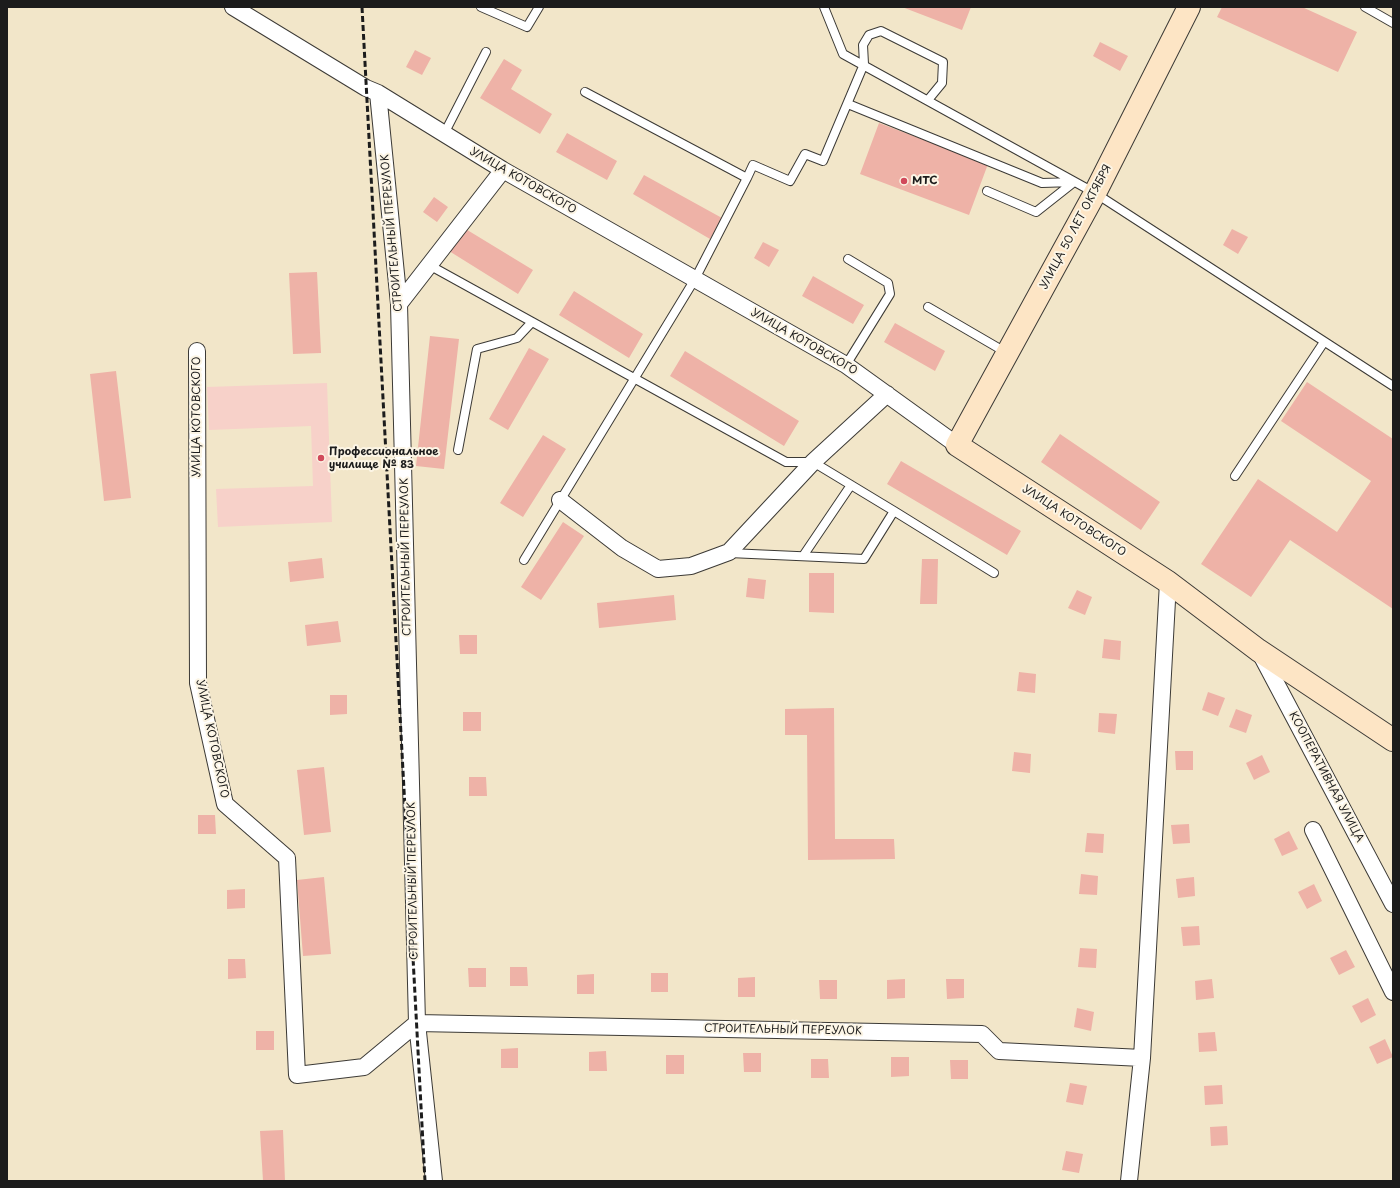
<!DOCTYPE html>
<meta charset="utf-8">
<style>
body{margin:0}
#map{position:relative;width:1400px;height:1188px;overflow:hidden;background:#f2e6c9;font-family:"Playpen Sans",sans-serif}
canvas{display:block}
.frame{position:absolute;inset:0;border:8px solid #1c1c1c;pointer-events:none}
</style>
<div id="map">
<canvas width="1400" height="1188"></canvas>
<div class="frame"></div>
</div>
<script>
const g = document.querySelector('canvas').getContext('2d');
g.lineJoin = 'round';
function fill(path, color) { g.fillStyle = color; g.fill(path, 'evenodd'); }
const toPath = rows => new Path2D(rows.map(r => 'M' + r).join(''));
function strokePath(path, color, width, dash) { g.strokeStyle = color; g.lineWidth = width; g.lineCap = dash ? 'butt' : 'round'; g.setLineDash(dash || []); g.stroke(path); }
function write(font, color, halo, rows, align = 'center') {
  g.font = font + ' "Playpen Sans",sans-serif'; g.lineWidth = 4; g.setLineDash([]); g.textBaseline = 'middle'; g.strokeStyle = halo; g.fillStyle = color; for (const [text, x, y, turn = 0] of rows) {
    g.save(); g.translate(x, y); g.rotate((+turn || 0) * Math.PI / 180); g.textAlign = isNaN(turn) ? turn : align; if (halo) g.strokeText(text, 0, 0); g.fillText(text, 0, 0); g.restore();
  }
}
fill(toPath([
 [327,383,332,522,218,527,216,489,313,486,311,426,209,430,207,387]
]), '#f7d1c9');
fill(toPath([
 [902,7,971,7,962,30],
 [1222,7,1302,7,1357,32,1338,72,1217,17],
 [1100,42,1128,56,1120,71,1093,56],
 [415,50,431,58,422,75,406,67],
 [504,59,522,70,511,89,552,114,540,134,480,98],
 [879,123,988,164,969,215,860,174],
 [567,133,617,161,607,180,556,152],
 [644,175,722,218,710,239,633,194],
 [434,197,448,207,437,222,423,212],
 [464,228,533,270,518,294,449,251],
 [1232,229,1248,237,1238,254,1223,245],
 [763,242,779,250,769,267,754,258],
 [317,272,321,353,293,354,289,273],
 [813,276,864,305,853,324,802,296],
 [574,291,643,334,629,358,559,315],
 [895,323,945,351,935,371,884,342],
 [430,336,459,339,444,469,416,466],
 [529,348,549,359,508,430,489,419],
 [685,351,799,421,784,446,670,376],
 [116,371,131,498,104,501,90,374],
 [1307,382,1393,439,1393,609,1290,540,1251,597,1201,564,1258,479,1337,532,1371,481,1281,421],
 [1060,434,1160,502,1141,530,1041,462],
 [543,435,566,449,523,517,500,503],
 [901,461,1021,531,1007,555,887,484],
 [563,522,584,536,541,600,521,587],
 [322,558,324,578,290,582,288,562],
 [922,559,938,559,937,604,920,604],
 [809,573,834,573,834,613,809,612],
 [748,578,766,580,764,599,746,597],
 [1077,590,1092,597,1085,615,1068,608],
 [674,595,676,620,599,628,597,603],
 [338,621,341,642,307,646,305,625],
 [459,635,477,635,477,654,460,654],
 [1104,639,1121,641,1120,660,1102,658],
 [1019,672,1036,674,1035,693,1017,691],
 [1208,692,1225,698,1218,716,1202,710],
 [330,695,347,695,347,714,330,715],
 [834,708,835,839,894,839,895,859,808,860,807,735,785,735,785,709],
 [1236,709,1252,715,1246,733,1229,727],
 [463,712,481,712,481,731,463,731],
 [1099,713,1117,714,1115,734,1098,732],
 [1175,751,1193,751,1193,770,1176,770],
 [1014,752,1031,754,1030,773,1012,771],
 [1262,755,1270,772,1254,780,1246,763],
 [324,767,331,832,304,835,297,770],
 [469,777,486,777,487,796,469,796],
 [198,815,215,815,216,834,198,834],
 [1189,824,1190,843,1173,844,1171,825],
 [1289,831,1298,849,1282,856,1274,839],
 [1087,833,1104,834,1103,853,1085,852],
 [1081,874,1098,876,1097,895,1079,894],
 [324,877,331,954,303,956,297,880],
 [1194,877,1195,896,1178,898,1176,879],
 [1314,884,1322,901,1307,909,1298,892],
 [245,889,245,908,227,909,227,890],
 [1199,926,1200,945,1183,946,1181,927],
 [1080,948,1097,949,1096,968,1078,967],
 [1346,950,1355,967,1339,975,1330,958],
 [228,959,245,959,246,978,228,979],
 [510,967,527,967,528,986,510,986],
 [468,968,486,968,486,987,469,987],
 [651,973,668,973,668,992,651,992],
 [594,974,594,994,577,994,577,975],
 [755,977,755,997,738,997,738,978],
 [905,979,905,998,887,999,887,980],
 [946,979,964,979,964,998,947,999],
 [1212,979,1214,998,1196,1000,1195,981],
 [819,980,837,980,837,999,820,999],
 [1368,998,1376,1015,1361,1023,1352,1006],
 [1077,1008,1094,1012,1091,1031,1074,1027],
 [256,1031,274,1031,274,1050,256,1050],
 [1215,1032,1217,1051,1199,1052,1198,1033],
 [1385,1039,1393,1057,1377,1064,1369,1047],
 [518,1048,518,1068,501,1068,501,1049],
 [606,1051,607,1071,589,1071,589,1052],
 [743,1053,761,1053,761,1072,744,1072],
 [666,1055,684,1055,684,1074,666,1074],
 [891,1057,909,1057,909,1076,891,1077],
 [811,1059,828,1059,829,1078,811,1078],
 [950,1060,968,1060,968,1079,951,1079],
 [1070,1083,1087,1086,1083,1105,1066,1102],
 [1222,1085,1223,1104,1205,1105,1204,1086],
 [1227,1126,1228,1145,1211,1146,1210,1127],
 [283,1130,285,1181,263,1181,260,1131],
 [1066,1151,1083,1154,1079,1173,1062,1170]
]), '#eeb2a7');
const service = toPath([
 [481,7,527,27,539,7],
 [824,7,843,54,1095,193,1393,386],
 [1365,7,1393,23],
 [848,104,1042,183,1073,182],
 [444,134,486,52],
 [747,178,753,165,790,181,805,154,823,161,864,64,863,45,869,35,881,31,943,62,942,83,928,100],
 [987,191,1036,212,1074,182],
 [429,265,786,462,813,462,894,511],
 [928,307,1007,353],
 [846,365,890,294,888,283,848,259],
 [458,450,477,349,517,338,532,322],
 [1235,476,1324,342],
 [729,553,864,559,894,511,994,573],
 [803,556,851,485],
 [524,560,695,279,747,178,585,92]
]);
const minor = toPath([
 [233,7,366,88,378,93,503,170,846,365,957,445],
 [378,93,399,304,417,1023,434,1181],
 [399,304,503,170],
 [197,351,198,683,225,804,287,858,297,1075,364,1067,417,1023,982,1034,999,1051,1142,1058],
 [560,500,622,548,658,569,691,566,729,552,813,462,887,394],
 [1259,651,1393,904],
 [1313,830,1393,992],
 [1129,1181,1142,1058,1168,582]
]);
const secondary = toPath([
 [1189,7,1095,193,957,445,1168,582,1258,650,1393,740]
]);
strokePath(service, '#3c3a36', 10);
strokePath(minor, '#3c3a36', 18);
strokePath(secondary, '#3c3a36', 24);
strokePath(service, '#fff', 8);
strokePath(minor, '#fff', 16);
strokePath(secondary, '#fde5c5', 22);
strokePath(toPath([
 [362,7,425,1181]
]), '#1c1c1c', 3, [6, 3]);
for (const [x, y, r, color] of [
 [904,181,4,"#d1495b"],
 [321,458,4,"#d1495b"]
]) { const dot = new Path2D(); dot.arc(x, y, r, 0, 2 * Math.PI); g.fillStyle = color; g.fill(dot); strokePath(dot, '#fcf5e5', 1.5); }
write('11px', '#1c1c1c', '#fcf5e5', [
 ["УЛИЦА КОТОВСКОГО",523,181,30],
 ["УЛИЦА 50 ЛЕТ ОКТЯБРЯ",1076,227,-62],
 ["СТРОИТЕЛЬНЫЙ ПЕРЕУЛОК",392,233,-95],
 ["УЛИЦА КОТОВСКОГО",804,342,30],
 ["УЛИЦА КОТОВСКОГО",197,417,-90],
 ["УЛИЦА КОТОВСКОГО",1074,521,33],
 ["СТРОИТЕЛЬНЫЙ ПЕРЕУЛОК",406,557,-91],
 ["УЛИЦА КОТОВСКОГО",212,739,78],
 ["КООПЕРАТИВНАЯ УЛИЦА",1326,777,62],
 ["СТРОИТЕЛЬНЫЙ ПЕРЕУЛОК",413,881,-91],
 ["СТРОИТЕЛЬНЫЙ ПЕРЕУЛОК",783,1030,1]
]);
write('bold 11px', '#1c1c1c', '#fcf5e5', [
 ["МТС",912,181],
 ["Профессиональное",329,452],
 ["училище № 83",329,465]
], 'left');
</script>
